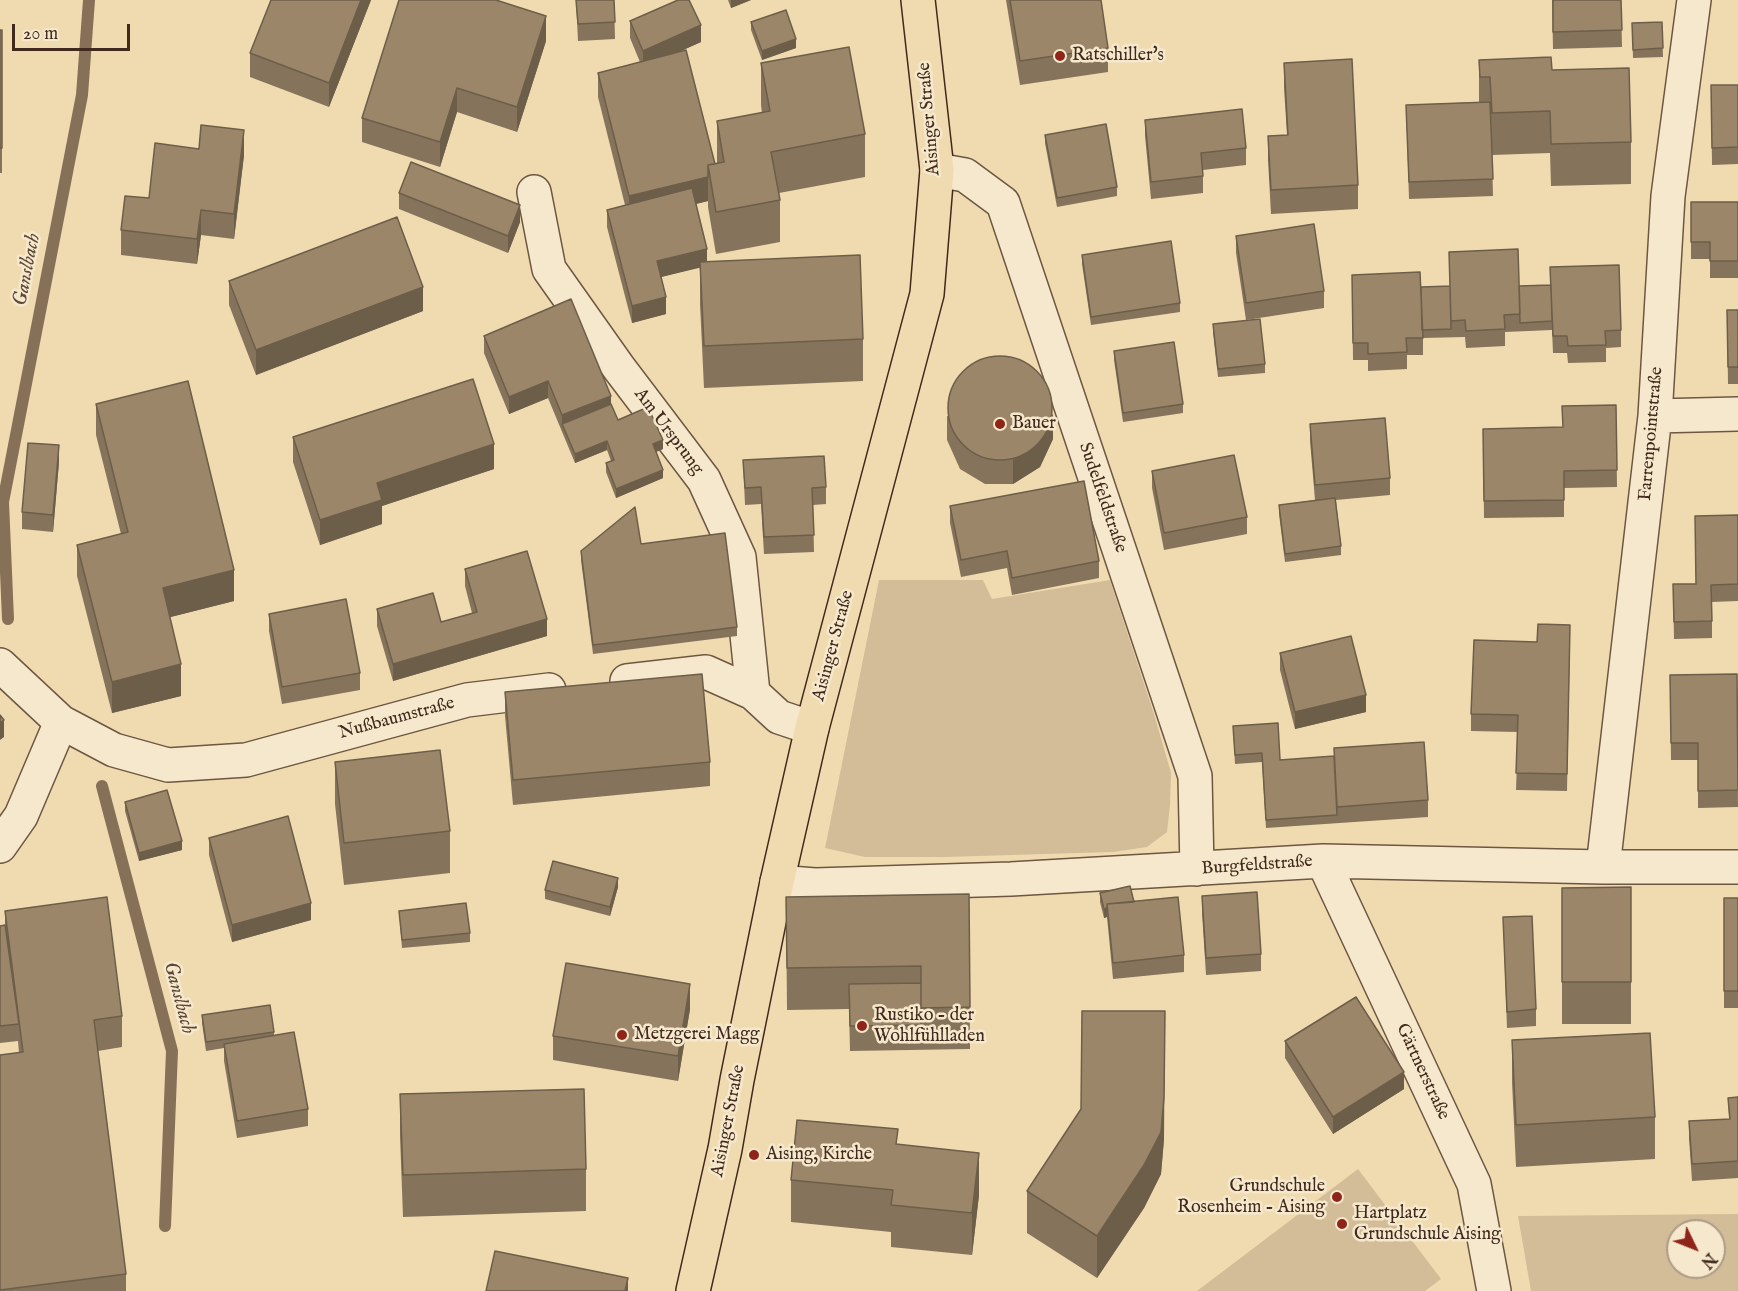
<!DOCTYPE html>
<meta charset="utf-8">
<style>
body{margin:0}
#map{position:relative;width:1738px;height:1291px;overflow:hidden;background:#f0dbb1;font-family:"IM FELL English",serif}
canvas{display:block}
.north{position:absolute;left:1666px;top:1219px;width:60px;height:60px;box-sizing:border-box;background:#f5e8cc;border:2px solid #ad9c86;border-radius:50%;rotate:133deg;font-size:16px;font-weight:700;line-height:24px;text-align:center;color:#412a1d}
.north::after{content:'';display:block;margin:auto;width:21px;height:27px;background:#8f2418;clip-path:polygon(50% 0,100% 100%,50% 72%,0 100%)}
.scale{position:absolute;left:12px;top:24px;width:118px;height:27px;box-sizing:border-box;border:3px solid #412a1d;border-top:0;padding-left:8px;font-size:18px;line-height:21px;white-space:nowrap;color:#412a1d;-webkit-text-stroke:4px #f5e8cc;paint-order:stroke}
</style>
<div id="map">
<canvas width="1738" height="1291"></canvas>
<div class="north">N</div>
<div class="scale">20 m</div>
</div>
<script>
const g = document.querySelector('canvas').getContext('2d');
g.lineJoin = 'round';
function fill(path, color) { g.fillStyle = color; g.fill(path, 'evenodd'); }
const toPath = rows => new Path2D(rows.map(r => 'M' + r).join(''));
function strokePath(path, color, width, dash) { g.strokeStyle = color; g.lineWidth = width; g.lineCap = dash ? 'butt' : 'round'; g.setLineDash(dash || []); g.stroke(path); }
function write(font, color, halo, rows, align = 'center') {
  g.font = font + ' "IM FELL English",serif'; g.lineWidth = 5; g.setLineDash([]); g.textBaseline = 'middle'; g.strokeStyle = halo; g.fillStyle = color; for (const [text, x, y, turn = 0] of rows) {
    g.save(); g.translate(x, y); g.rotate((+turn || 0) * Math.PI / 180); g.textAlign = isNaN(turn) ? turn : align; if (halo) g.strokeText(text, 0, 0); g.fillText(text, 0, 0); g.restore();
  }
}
fill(toPath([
 [879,580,983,580,992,599,1110,580,1154,714,1171,773,1170,805,1167,832,1147,847,1113,852,945,857,865,857,825,848],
 [1358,1169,1441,1279,1425,1291,1197,1291],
 [1738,1214,1738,1291,1531,1291,1518,1216],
 [1678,1231,1714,1231,1714,1267,1678,1267]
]), '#d2bd98');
strokePath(toPath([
 [8,619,3,502,82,95,89,0],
 [102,786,172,1051,165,1226]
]), '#867058', 12);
const minor = toPath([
 [937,170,965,175,1003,203,1195,776,1197,869],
 [534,192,549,269,619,368,704,480,739,557,753,693],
 [1655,416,1738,414],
 [0,665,61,722,114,750,168,765,246,760,467,700,549,690],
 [627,681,706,672,753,693,779,717,812,728],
 [0,846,21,816,61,722],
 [1323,861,1474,1184,1494,1291],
 [1603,867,1655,416,1668,196,1694,0],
 [777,882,815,885,1011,879,1323,861,1603,867,1738,867]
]);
const major = toPath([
 [693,1291,725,1149,737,1080,777,882,812,728,927,294,937,170,918,0]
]);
strokePath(minor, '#6d5642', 36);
strokePath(major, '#412a1d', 36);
strokePath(minor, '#f5e8cc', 33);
strokePath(major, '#f0dbb1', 33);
fill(toPath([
 [271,0,371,0,329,107,250,77,250,53],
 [576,0,614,0,615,39,578,41],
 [728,0,751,0,731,8],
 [1006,0,1101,0,1108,48,1108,72,1020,85],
 [1552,0,1621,0,1622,47,1553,49],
 [630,21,701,42,676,53,715,164,717,163,717,121,762,113,761,105,761,63,865,134,865,177,779,193,780,200,780,242,716,254,708,207,708,201,695,204,707,262,863,339,863,381,704,388,700,304,700,267,661,277,666,314,632,323,607,227,607,210,625,205,598,97,598,73,640,62,630,38],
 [751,22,796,48,762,60,751,30],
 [1662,22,1663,57,1633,58,1632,23],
 [0,30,2,30,2,173,0,173],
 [546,41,517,132,457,112,440,167,362,142,362,118],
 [1479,60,1552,70,1631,142,1631,184,1551,186,1550,153,1492,155,1493,196,1409,199,1406,105,1479,102],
 [1284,63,1358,185,1358,209,1271,214,1268,160,1268,136,1287,135,1284,88],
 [1711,85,1738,85,1738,164,1712,165],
 [1145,120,1246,148,1246,165,1203,170,1203,193,1151,199,1145,136],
 [1045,135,1117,187,1117,196,1057,207,1045,143],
 [244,155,234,239,201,235,197,264,121,255,121,230,149,198],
 [399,193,520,222,508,253,399,209],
 [1691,202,1738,202,1738,278,1710,278,1710,259,1691,259],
 [1236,236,1324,291,1324,308,1246,320,1236,253],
 [1449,252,1519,286,1550,285,1550,267,1621,330,1621,347,1606,348,1606,362,1568,363,1567,353,1553,353,1552,330,1505,332,1505,346,1466,348,1465,337,1423,338,1423,355,1407,355,1407,369,1368,371,1368,360,1353,360,1352,275,1421,287,1450,286],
 [1082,255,1180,303,1180,312,1091,325,1082,264],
 [229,281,423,311,256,375,229,305],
 [1727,310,1738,310,1738,384,1728,384],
 [1213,324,1265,364,1265,373,1218,377,1213,332],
 [484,336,611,404,618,420,663,449,656,452,663,478,616,498,606,472,606,463,611,461,607,450,575,463,548,398,509,414,484,353],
 [1114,351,1183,404,1183,413,1123,422,1114,360],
 [96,404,234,601,170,617,181,696,112,713,77,576,77,545,121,534,96,435],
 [1616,405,1617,487,1564,488,1564,517,1484,518,1483,429,1563,427,1562,406],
 [947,416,1053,439,1040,467,1013,484,985,484,960,469,947,440],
 [1310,424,1390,478,1390,495,1336,500,1341,546,1341,555,1285,562,1279,514,1279,505,1315,500,1310,441],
 [293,437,494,469,382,506,382,524,320,545,293,462],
 [743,460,826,487,826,504,813,505,814,552,764,554,761,504,745,505],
 [59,462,53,532,22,529,22,512],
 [1152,471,1247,517,1247,534,1164,550,1152,488],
 [950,506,1099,561,1099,578,1012,595,1007,568,961,577,950,523],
 [1738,515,1738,601,1712,602,1712,638,1674,639,1673,584,1696,584],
 [641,544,737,627,737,636,593,654,581,560,581,551],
 [465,569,547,636,393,681,377,626,377,609,441,622,472,613,465,586],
 [269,614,360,673,360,690,282,704,269,631],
 [1537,642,1570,642,1567,791,1516,790,1518,732,1471,731,1471,714],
 [1280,653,1366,712,1295,729,1280,670],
 [1737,674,1738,807,1698,808,1698,760,1671,760,1670,675],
 [505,692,710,762,710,786,513,805,505,716],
 [1233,726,1280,760,1334,756,1334,748,1428,800,1428,817,1266,828,1262,762,1235,764],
 [335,762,450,831,450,873,344,885,335,804],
 [125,802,182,850,139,861,125,811],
 [209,838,311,920,232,942,209,855],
 [618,887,610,916,545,899,545,890],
 [1631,887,1631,1024,1562,1024,1562,888],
 [1100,893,1134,902,1184,955,1184,972,1113,979,1107,917,1104,918,1100,902],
 [969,894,970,1049,850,1051,849,1009,787,1010,786,897],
 [1202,896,1261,954,1261,971,1206,975,1202,913],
 [1724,898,1738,898,1738,1008,1724,1008],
 [5,911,122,1016,122,1047,98,1051,126,1274,126,1291,0,1291,0,1055,19,1053,18,1041,0,1043,0,926,5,925],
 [399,911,470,933,470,942,402,948],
 [1503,917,1536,1009,1536,1026,1507,1028],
 [690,1009,678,1081,553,1060,553,1036],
 [202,1015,274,1032,274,1036,308,1109,308,1126,237,1138,224,1061,224,1048,206,1051,202,1023],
 [1512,1040,1655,1117,1655,1159,1516,1167,1512,1082],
 [1285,1041,1404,1089,1333,1134,1285,1058],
 [400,1094,586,1169,586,1211,403,1217,400,1136],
 [1738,1097,1738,1178,1692,1181,1689,1138,1689,1121,1729,1119,1728,1098],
 [1164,1139,1161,1174,1144,1208,1097,1278,1027,1233,1027,1191],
 [898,1144,979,1195,972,1255,891,1247,891,1232,791,1222,791,1180]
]), '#86735b');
fill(toPath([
 [361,0,371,0,329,107,329,83],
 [731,0,751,0,731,8],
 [546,16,546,41,517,132,517,107],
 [701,25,701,42,643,68,643,51],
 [796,39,796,48,762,60,762,51],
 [457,88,457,112,440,167,440,142],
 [244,130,244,155,234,239,234,214],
 [708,177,708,201,629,221,629,196],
 [520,205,520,222,508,253,508,236],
 [201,210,201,235,197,264,197,239],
 [707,249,707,266,657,278,657,261],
 [423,287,423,311,256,375,256,350],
 [666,297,666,314,632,323,632,306],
 [548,381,548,398,509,414,509,397],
 [611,396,611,413,562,424,562,415],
 [1053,414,1053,439,1040,467,1013,484,1013,459],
 [663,440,663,449,653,453,653,444],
 [607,441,607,450,575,463,575,454],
 [494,444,494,469,382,506,382,524,320,545,320,520,377,483],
 [59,445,59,462,53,532,53,515],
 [663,470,663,478,616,498,616,489],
 [234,570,234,601,163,619,163,588],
 [547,619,547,636,393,681,393,664],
 [181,664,181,696,112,713,112,682],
 [1366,695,1366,712,1295,729,1295,712],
 [4,720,4,737,0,740,0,723],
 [182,841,182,850,139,861,139,853],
 [618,878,618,887,610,916,610,907],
 [311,903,311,920,232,942,232,925],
 [1107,908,1107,917,1104,918,1104,909],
 [690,984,690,1009,678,1081,678,1056],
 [1165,1011,1164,1139,1161,1174,1144,1208,1097,1278,1097,1236],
 [1404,1072,1404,1089,1333,1134,1333,1117],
 [979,1153,979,1195,972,1255,972,1213],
 [628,1278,628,1291,625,1291]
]), '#6d5e4a');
const building = toPath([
 [271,0,361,0,329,83,250,53,271,0],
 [399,0,496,0,546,16,517,107,457,88,440,142,362,118,399,0],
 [576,0,614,0,615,22,578,24,576,0],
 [678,0,689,0,701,25,643,51,630,21,678,0],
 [1010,0,1101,0,1108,48,1020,61,1010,0],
 [1553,0,1621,0,1622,30,1553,32,1553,0],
 [786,10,796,39,762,51,751,22,786,10],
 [1662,22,1663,48,1633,50,1632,23,1662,22],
 [0,30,2,30,2,148,0,148,0,30],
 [849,47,865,134,771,152,780,200,716,212,708,165,724,162,717,121,770,111,761,63,849,47],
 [686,50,715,164,708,165,708,177,629,196,598,73,686,50],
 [1551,57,1552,70,1629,68,1631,142,1551,144,1550,111,1492,113,1490,77,1480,77,1479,60,1551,57],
 [1352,59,1358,185,1271,190,1268,136,1288,135,1284,63,1352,59],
 [1711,85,1738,85,1738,147,1712,148,1711,85],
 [1490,102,1493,179,1409,182,1406,105,1490,102],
 [1242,109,1246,148,1201,153,1203,176,1151,182,1145,120,1242,109],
 [1106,124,1117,187,1057,198,1045,135,1106,124],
 [201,125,244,130,234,214,201,210,197,239,121,230,125,196,149,198,155,143,199,149,201,125],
 [411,162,520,205,508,236,399,193,411,162],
 [692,188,707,249,657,261,666,297,632,306,607,210,692,188],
 [1691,202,1738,202,1738,261,1710,261,1710,242,1691,242,1691,202],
 [397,217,423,287,256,350,229,281,397,217],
 [1314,224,1324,291,1246,303,1236,236,1314,224],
 [1171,241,1180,303,1091,317,1082,255,1171,241],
 [1518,249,1520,314,1504,315,1505,329,1466,331,1465,320,1451,321,1449,252,1518,249],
 [860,255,863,339,704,346,700,262,860,255],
 [1619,265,1621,330,1605,331,1606,345,1568,346,1567,336,1553,336,1550,267,1619,265],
 [1420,272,1423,338,1406,338,1407,352,1368,354,1368,343,1353,343,1352,275,1420,272],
 [1551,285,1552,321,1520,323,1519,286,1551,285],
 [1450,286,1451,329,1422,330,1421,287,1450,286],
 [571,299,611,396,562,415,548,381,509,397,484,336,571,299],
 [1727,310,1738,310,1738,367,1728,367,1727,310],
 [1260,319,1265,364,1218,369,1213,324,1260,319],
 [1174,342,1183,404,1123,413,1114,351,1174,342],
 '948 408a52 52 0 1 1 104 0a52 52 0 1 1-104 0Z',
 [473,379,494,444,377,483,382,500,320,520,293,437,473,379],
 [188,381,234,570,163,588,181,664,112,682,77,545,128,532,96,404,188,381],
 [611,404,618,420,648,407,663,440,653,444,663,470,616,489,606,463,614,460,607,441,575,454,562,424,611,404],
 [1616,405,1617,470,1564,471,1564,500,1484,501,1483,429,1563,427,1562,406,1616,405],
 [1385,418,1390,478,1315,485,1310,424,1385,418],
 [28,443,59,445,53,515,22,512,28,443],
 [1234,455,1247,517,1164,533,1152,471,1234,455],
 [824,456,826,487,812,488,814,535,764,537,761,487,745,488,743,460,824,456],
 [1084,481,1099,561,1012,578,1007,551,961,560,950,506,1084,481],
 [1335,498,1341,546,1285,554,1279,505,1335,498],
 [635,507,641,544,725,533,737,627,593,645,581,551,635,507],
 [1738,515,1738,584,1711,585,1712,621,1674,622,1673,584,1696,584,1695,516,1738,515],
 [527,551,547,619,393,664,377,609,433,593,441,622,477,612,465,569,527,551],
 [346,599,360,673,282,687,269,614,346,599],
 [1538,624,1570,625,1567,774,1516,773,1518,715,1471,714,1474,640,1537,642,1538,624],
 [1351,636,1366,695,1295,712,1280,653,1351,636],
 [702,674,710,762,513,780,505,692,702,674],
 [1737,674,1738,790,1698,791,1698,743,1671,743,1670,675,1737,674],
 [0,715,4,720,0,723,0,715],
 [1278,723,1280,760,1334,756,1337,815,1266,820,1262,753,1235,755,1233,726,1278,723],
 [1424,742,1428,800,1337,807,1334,748,1424,742],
 [440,750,450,831,344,843,335,762,440,750],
 [167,790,182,841,139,853,125,802,167,790],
 [288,816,311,903,232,925,209,838,288,816],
 [553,861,618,878,610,907,545,890,553,861],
 [1130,886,1134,902,1107,904,1107,908,1104,909,1100,893,1130,886],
 [1631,887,1631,982,1562,982,1562,888,1631,887],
 [1257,892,1261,954,1206,958,1202,896,1257,892],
 [969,894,970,1007,921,1008,921,966,787,968,786,897,969,894],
 [107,897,122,1016,94,1020,126,1274,0,1290,0,1055,23,1052,5,911,107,897],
 [1178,897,1184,955,1113,963,1107,904,1178,897],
 [1724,898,1738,898,1738,991,1724,991,1724,898],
 [466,903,470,933,402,940,399,911,466,903],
 [1532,916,1536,1009,1507,1012,1503,917,1532,916],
 [5,925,19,1024,0,1026,0,926,5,925],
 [566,963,690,984,678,1056,553,1036,566,963],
 [921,983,921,1025,850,1026,849,984,921,983],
 [1356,997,1404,1072,1333,1117,1285,1041,1356,997],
 [270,1005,274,1032,206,1042,202,1015,270,1005],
 [1082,1011,1165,1011,1164,1097,1161,1132,1144,1165,1097,1236,1027,1191,1081,1109,1082,1011],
 [294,1032,308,1109,237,1121,224,1044,294,1032],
 [1650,1033,1655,1117,1516,1125,1512,1040,1650,1033],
 [584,1089,586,1169,403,1175,400,1094,584,1089],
 [1738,1097,1738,1161,1692,1164,1689,1121,1730,1119,1728,1098,1738,1097],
 [797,1120,898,1129,896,1144,979,1153,972,1213,891,1205,893,1190,791,1180,797,1120],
 [495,1251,628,1278,625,1291,486,1291,495,1251]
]);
fill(building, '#9c866a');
strokePath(building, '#6d5e4a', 1.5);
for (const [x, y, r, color] of [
 [1060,56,6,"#8f2418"],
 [1000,424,6,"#8f2418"],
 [862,1026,6,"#8f2418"],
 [622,1035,6,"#8f2418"],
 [754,1155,6,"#8f2418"],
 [1337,1197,6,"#8f2418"],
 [1342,1224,6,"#8f2418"]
]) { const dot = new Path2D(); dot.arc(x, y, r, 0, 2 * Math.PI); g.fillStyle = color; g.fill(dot); strokePath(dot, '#f5e8cc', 2); }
write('18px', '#412a1d', '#f5e8cc', [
 ["Ratschiller's",1072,56],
 ["Bauer",1012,424],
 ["Rustiko - der",874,1016],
 ["Wohlfühlladen",874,1037],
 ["Metzgerei Magg",634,1035],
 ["Aising, Kirche",766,1155],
 ["Grundschule",1325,1187,"right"],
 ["Rosenheim - Aising",1325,1208,"right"],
 ["Hartplatz",1354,1214],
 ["Grundschule Aising",1354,1235]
], 'left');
write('18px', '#412a1d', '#f5e8cc', [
 ["Aisinger Straße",930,119,-95],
 ["Am Ursprung",668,432,53],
 ["Farrenpointstraße",1652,434,-85],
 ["Sudelfeldstraße",1102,498,71],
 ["Aisinger Straße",834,646,-75],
 ["Nußbaumstraße",397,719,-15],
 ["Burgfeldstraße",1257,866,-4],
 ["Gärtnerstraße",1422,1072,65],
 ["Aisinger Straße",729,1121,-79]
]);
write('italic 20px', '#5e4736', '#f5e8cc', [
 ["Ganslbach",28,270,-79],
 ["Ganslbach",178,998,75]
]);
</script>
